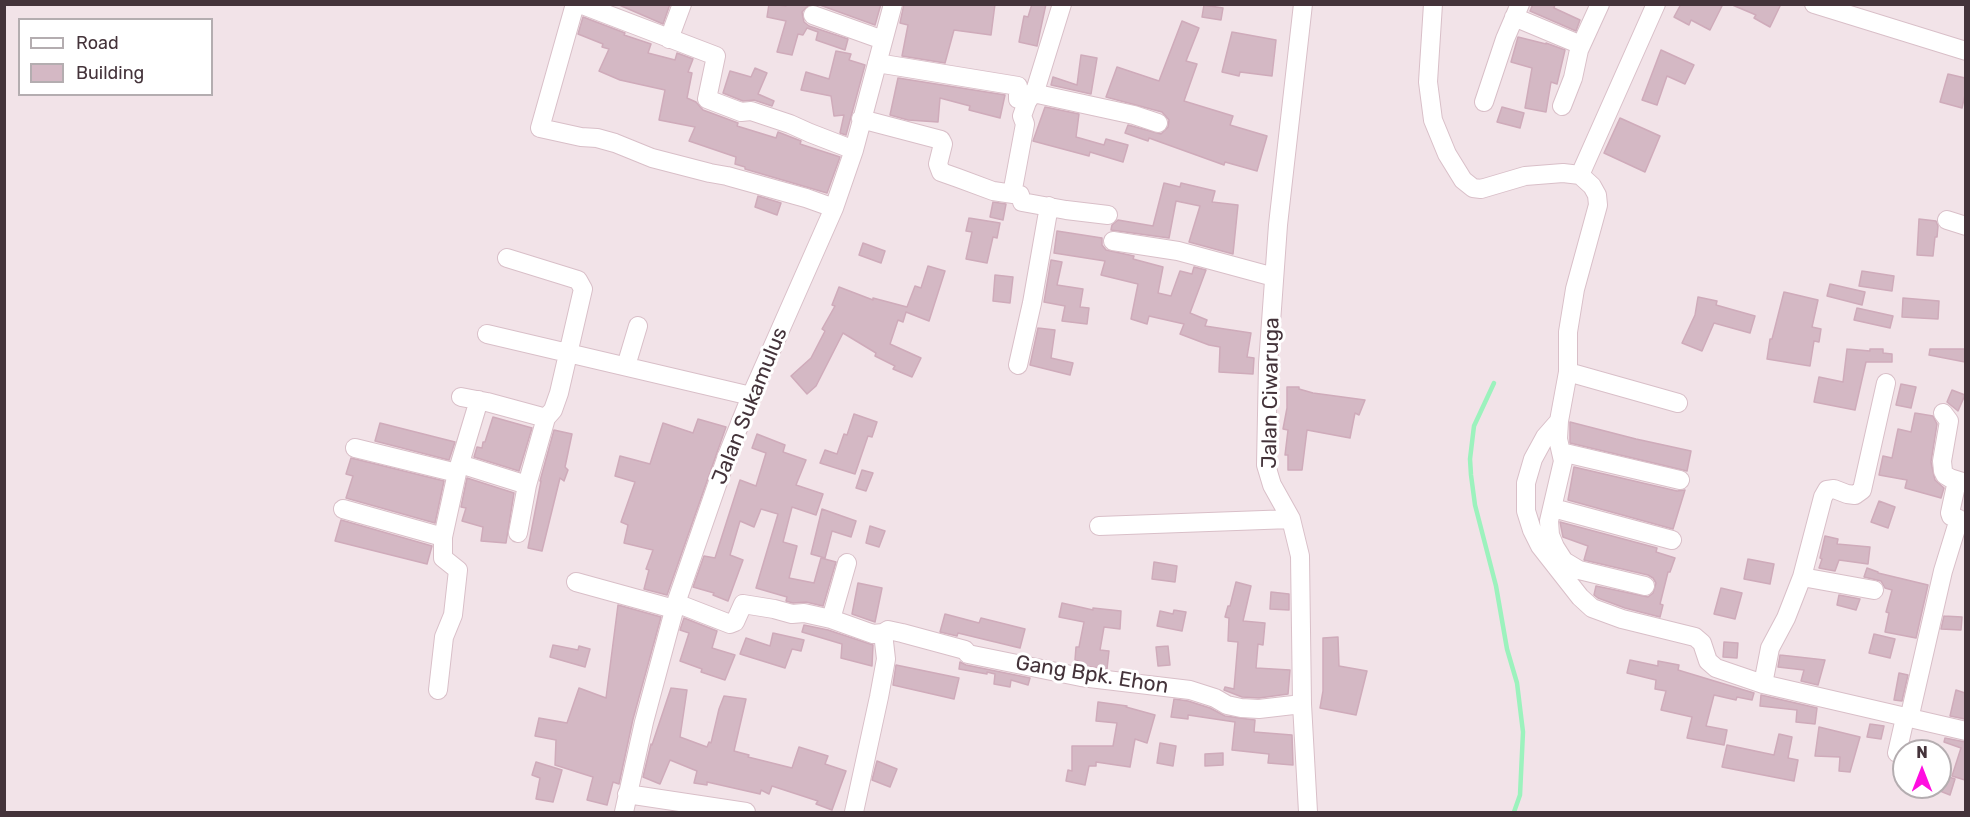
<!DOCTYPE html>
<style>
body{margin:0}
#map{position:relative;width:1970px;height:817px;overflow:hidden;background:#f2e3e8;font-family:Rubik,sans-serif}
canvas{display:block}
.frame{position:absolute;inset:0;border:6px solid #44333a;pointer-events:none}
.legend{position:absolute;left:18px;top:18px;width:195px;height:78px;box-sizing:border-box;background:#fff;border:2px solid #b4adb0;margin:0;padding:8px 10px;list-style:none;font-size:18px;color:#44333a}
.legend li{display:flex;align-items:center;gap:12px;height:30px}
.legend b{width:30px;border:2px solid #b4adb0}
.north{position:absolute;left:1892px;top:739px;width:60px;height:60px;box-sizing:border-box;background:#fff;border:2px solid #b4adb0;border-radius:50%;rotate:0deg;font-size:16px;font-weight:700;line-height:24px;text-align:center;color:#44333a}
.north::after{content:'';display:block;margin:auto;width:21px;height:27px;background:#ff0de0;clip-path:polygon(50% 0,100% 100%,50% 72%,0 100%)}
</style>
<div id="map">
<canvas width="1970" height="817"></canvas>
<div class="frame"></div>
<ul class="legend">
<li><b style="height:8px;background:#fff"></b>Road</li>
<li><b style="height:16px;background:#d4b8c4"></b>Building</li>
</ul>
<div class="north">N</div>
</div>
<script>
const g = document.querySelector('canvas').getContext('2d');
g.lineJoin = 'round';
const toPath = rows => new Path2D(rows.map(r => 'M' + r).join(''));
function strokePath(path, color, width, dash) { g.strokeStyle = color; g.lineWidth = width; g.lineCap = dash ? 'butt' : 'round'; g.setLineDash(dash || []); g.stroke(path); }
function fill(path, color) { g.fillStyle = color; g.fill(path, 'evenodd'); }
function write(font, color, halo, rows, align = 'center') {
  g.font = font + ' Rubik,sans-serif'; g.lineWidth = 6; g.setLineDash([]); g.textBaseline = 'middle'; g.strokeStyle = halo; g.fillStyle = color; for (const [text, x, y, turn = 0] of rows) {
    g.save(); g.translate(x, y); g.rotate((+turn || 0) * Math.PI / 180); g.textAlign = isNaN(turn) ? turn : align; if (halo) g.strokeText(text, 0, 0); g.fillText(text, 0, 0); g.restore();
  }
}
strokePath(toPath([
 [1494,383,1474,426,1470,459,1471,475,1475,505,1496,586,1507,649,1517,683,1523,732,1520,795,1514,812]
]), '#9cf2bd', 4.5);
const building = toPath([
 [617,4,670,4,663,24,617,4],
 [769,4,786,6,786,4,810,4,802,12,804,22,809,26,848,39,845,50,816,40,818,32,807,28,803,35,798,34,792,55,777,52,786,21,767,17,769,4],
 [817,4,881,4,875,25,817,4],
 [904,4,995,4,991,35,954,30,945,63,902,56,908,25,900,23,904,4],
 [1032,4,1046,4,1037,46,1019,42,1024,16,1028,17,1032,4],
 [1533,4,1555,4,1554,8,1580,20,1576,31,1530,11,1533,4],
 [1681,4,1723,4,1710,30,1691,20,1689,25,1674,17,1681,4],
 [1730,4,1781,4,1770,27,1754,18,1756,15,1730,4],
 [1204,5,1223,8,1221,20,1202,17,1204,5],
 [583,17,625,33,624,35,651,44,648,53,675,60,677,53,693,59,688,72,692,73,687,98,696,102,703,110,738,123,737,126,776,138,778,132,801,141,800,144,840,157,827,193,745,169,745,167,735,164,736,157,689,141,695,127,659,120,665,90,620,80,599,71,609,49,602,47,603,44,578,34,583,17],
 [1182,21,1199,28,1186,61,1197,64,1184,101,1233,116,1230,125,1267,136,1257,171,1225,162,1224,165,1149,138,1148,141,1125,133,1128,125,1161,134,1168,127,1169,120,1162,112,1106,97,1117,67,1159,81,1182,21],
 [1232,32,1276,40,1272,76,1240,72,1239,76,1222,72,1232,32],
 [1518,37,1546,44,1546,43,1565,50,1557,84,1551,82,1546,112,1525,108,1532,68,1511,62,1518,37],
 [1661,50,1694,65,1685,84,1667,76,1657,105,1642,100,1661,50],
 [836,51,851,54,849,60,865,65,846,135,840,133,844,115,834,116,831,96,801,90,806,72,829,79,836,51],
 [1081,55,1097,58,1091,94,1051,85,1053,77,1077,85,1081,55],
 [755,68,767,73,758,94,774,101,772,106,754,100,743,101,723,93,730,71,751,77,755,68],
 [1948,74,1965,78,1965,95,1962,108,1940,102,1948,74],
 [898,78,1005,95,1000,118,969,110,970,106,940,98,938,122,908,120,890,115,898,78],
 [1045,107,1079,114,1076,137,1104,145,1106,139,1128,145,1123,162,1090,152,1089,156,1033,141,1045,107],
 [1502,107,1524,113,1520,128,1497,122,1502,107],
 [1620,118,1660,136,1645,172,1604,153,1620,118],
 [1164,183,1180,187,1181,183,1215,191,1212,202,1238,205,1233,254,1189,242,1200,206,1176,201,1169,238,1111,230,1112,225,1118,220,1153,226,1164,183],
 [758,196,781,203,777,215,755,207,758,196],
 [993,202,1006,204,1003,220,990,217,993,202],
 [969,218,1000,223,997,238,993,237,987,263,966,259,972,232,966,231,969,218],
 [1919,219,1936,221,1938,226,1937,237,1935,237,1933,256,1917,255,1919,219],
 [1057,231,1102,238,1102,245,1106,250,1134,256,1133,259,1163,267,1158,293,1171,296,1180,271,1192,274,1194,267,1206,270,1190,313,1207,320,1205,326,1251,333,1247,357,1254,358,1253,374,1219,372,1220,347,1209,345,1180,334,1184,324,1149,316,1147,324,1131,319,1138,284,1101,275,1105,261,1054,253,1057,231],
 [863,243,885,251,881,263,859,255,863,243],
 [1051,260,1062,262,1057,285,1083,289,1080,307,1089,308,1087,324,1062,321,1065,306,1044,302,1051,260],
 [928,266,945,271,929,321,906,312,903,322,898,320,890,344,921,358,912,377,893,369,895,366,875,356,876,353,843,333,816,386,807,394,791,376,811,358,825,331,822,329,835,306,832,305,839,287,873,300,873,298,907,307,915,286,921,288,928,266],
 [1862,271,1894,276,1892,291,1859,286,1862,271],
 [995,275,1013,277,1010,303,993,301,995,275],
 [1830,284,1865,292,1862,305,1827,296,1830,284],
 [1784,292,1818,300,1812,327,1821,329,1819,342,1814,341,1810,366,1767,359,1770,339,1772,339,1784,292],
 [1698,297,1717,301,1716,305,1755,316,1750,333,1714,323,1702,351,1682,343,1695,315,1698,297],
 [1903,298,1939,301,1938,319,1902,317,1903,298],
 [1857,308,1893,316,1890,328,1854,320,1857,308],
 [1038,328,1055,330,1051,358,1073,363,1070,375,1030,365,1038,328],
 [1847,349,1870,351,1870,349,1883,349,1883,353,1892,354,1892,362,1866,362,1855,410,1814,402,1819,377,1843,382,1847,349],
 [1930,349,1965,349,1965,362,1929,355,1930,349],
 [1901,384,1916,387,1911,408,1896,405,1901,384],
 [1287,387,1299,387,1299,389,1313,393,1365,400,1359,415,1355,413,1350,438,1307,430,1302,470,1288,470,1288,455,1285,455,1288,430,1283,429,1287,408,1287,387],
 [1952,390,1965,395,1958,411,1947,402,1952,390],
 [1915,413,1933,416,1937,424,1931,462,1935,480,1944,488,1941,498,1905,488,1907,480,1879,475,1883,456,1892,458,1898,429,1911,432,1915,413],
 [854,414,877,422,872,437,868,436,855,474,820,463,825,450,837,454,844,434,847,435,854,414],
 [493,417,532,428,519,471,474,457,477,447,482,448,483,442,485,442,493,417],
 [698,419,726,427,667,595,644,589,649,570,646,569,653,550,624,543,628,525,621,522,635,482,615,476,620,456,650,464,663,423,693,433,698,419],
 [1570,422,1636,439,1691,451,1687,471,1570,443,1570,422],
 [380,423,455,442,449,460,375,441,380,423],
 [554,430,572,434,565,467,568,470,564,481,560,478,542,551,528,548,541,481,540,481,554,430],
 [757,434,785,445,783,452,806,460,796,485,823,494,816,515,792,507,783,542,797,546,789,578,814,583,821,558,836,562,823,606,806,602,793,603,786,601,787,597,756,588,778,514,761,509,754,527,740,521,730,555,743,560,728,601,713,595,714,593,693,587,704,556,715,558,740,480,756,486,766,453,752,448,757,434],
 [351,458,444,481,435,523,346,498,353,476,346,474,351,458],
 [1574,467,1677,491,1685,490,1673,529,1568,500,1574,467],
 [862,470,873,473,866,491,856,488,862,470],
 [467,478,514,493,506,543,481,541,483,527,462,521,466,508,461,507,467,478],
 [1879,501,1895,507,1888,528,1871,522,1879,501],
 [822,509,856,521,851,537,832,531,825,558,811,554,822,509],
 [341,520,432,546,427,564,335,541,341,520],
 [1560,522,1657,548,1656,552,1675,558,1670,572,1668,572,1660,604,1663,605,1660,617,1625,608,1598,598,1594,595,1596,586,1648,597,1653,593,1656,583,1653,578,1648,575,1584,560,1588,546,1563,537,1560,522],
 [870,526,885,531,879,547,866,543,870,526],
 [1825,536,1838,539,1837,544,1870,547,1868,564,1839,560,1835,571,1819,568,1822,559,1820,558,1825,536],
 [1748,559,1774,564,1770,584,1744,579,1748,559],
 [1154,562,1177,566,1175,582,1152,579,1154,562],
 [1867,568,1878,572,1878,573,1928,585,1916,638,1885,632,1889,613,1886,612,1892,590,1885,588,1881,581,1864,577,1867,568],
 [1236,582,1251,586,1243,621,1265,623,1263,645,1258,644,1256,668,1290,670,1288,694,1259,698,1242,697,1224,690,1225,687,1234,689,1238,642,1228,641,1229,618,1225,617,1228,606,1230,606,1236,582],
 [858,583,882,588,875,622,852,614,858,583],
 [1721,588,1742,593,1735,619,1714,614,1721,588],
 [1271,592,1289,594,1289,610,1270,609,1271,592],
 [1839,595,1860,599,1856,610,1837,605,1839,595],
 [1062,603,1093,610,1093,608,1121,611,1120,629,1104,627,1100,650,1109,651,1107,669,1084,666,1084,663,1075,660,1076,647,1079,647,1084,622,1059,617,1062,603],
 [618,605,661,617,633,719,619,784,613,782,607,805,587,800,593,777,555,765,556,740,535,736,539,718,567,723,579,688,606,698,618,605],
 [1174,610,1186,612,1182,631,1157,626,1160,611,1173,614,1174,610],
 [945,614,979,623,981,618,1025,629,1020,648,958,633,957,636,940,632,945,614],
 [1944,616,1962,617,1961,630,1941,629,1944,616],
 [684,618,717,631,712,648,735,655,725,680,701,672,702,669,680,661,689,633,680,630,684,618],
 [804,625,828,630,873,645,872,666,841,658,842,644,802,632,804,625],
 [773,633,804,640,801,651,792,649,785,668,740,654,746,638,770,646,773,633],
 [1874,634,1895,639,1890,658,1869,653,1874,634],
 [1338,637,1339,666,1367,671,1356,715,1320,708,1323,691,1323,638,1338,637],
 [1724,642,1738,643,1737,658,1723,657,1724,642],
 [553,645,578,650,579,646,590,649,585,667,550,657,553,645],
 [1168,646,1170,665,1158,666,1156,647,1168,646],
 [1780,655,1825,660,1818,685,1801,681,1804,670,1778,667,1780,655],
 [1630,660,1658,666,1658,661,1679,665,1678,670,1754,693,1752,700,1737,697,1736,700,1714,695,1706,726,1727,730,1724,745,1687,738,1692,717,1661,710,1666,691,1655,689,1656,680,1627,673,1630,660],
 [960,662,966,665,1030,678,1028,685,1011,680,1010,687,994,684,995,674,987,672,987,674,959,669,960,662],
 [896,665,959,678,954,699,893,685,896,665],
 [1899,673,1908,675,1902,701,1894,700,1899,673],
 [671,688,687,690,680,737,707,747,709,742,711,743,719,709,724,696,746,699,734,751,749,755,748,757,792,768,799,747,828,756,825,764,846,771,832,810,816,804,818,801,772,786,769,794,761,790,760,794,707,782,707,785,694,783,697,771,670,760,660,784,643,777,651,744,652,745,671,688],
 [1956,690,1965,693,1965,719,1950,716,1956,690],
 [1761,695,1817,708,1815,724,1796,722,1797,710,1760,706,1761,695],
 [1174,699,1188,701,1210,708,1225,716,1255,720,1254,732,1292,735,1293,765,1268,763,1269,754,1232,750,1235,722,1188,715,1188,719,1171,717,1174,699],
 [1098,702,1127,706,1126,707,1155,715,1147,743,1135,739,1130,767,1096,762,1096,766,1089,766,1085,785,1066,781,1068,770,1072,771,1072,746,1113,746,1117,723,1096,721,1098,702],
 [1870,724,1884,726,1881,739,1867,737,1870,724],
 [1819,727,1860,737,1850,772,1839,771,1840,757,1815,756,1819,727],
 [1779,734,1792,737,1788,758,1798,760,1794,781,1722,767,1727,745,1774,755,1779,734],
 [1945,738,1965,742,1965,780,1952,776,1961,748,1944,742,1945,738],
 [1160,743,1176,746,1173,766,1157,763,1160,743],
 [1223,753,1223,765,1205,766,1205,754,1223,753],
 [877,761,897,769,890,787,872,780,877,761],
 [536,762,562,770,553,802,536,799,540,778,532,775,536,762],
 [1940,774,1955,779,1950,795,1940,791,1940,774]
]);
fill(building, '#d4b8c4');
strokePath(building, '#cfabba', 1.5);
const minor = toPath([
 [575,4,540,128,581,137,597,138,615,143,652,158,710,173,727,176,806,198,834,208],
 [580,4,716,56,707,99,741,112,751,111,790,124,810,133,854,150],
 [1303,4,1278,225,1268,364,1266,465,1272,485,1291,519,1300,556,1302,704,1308,812],
 [1433,4,1428,82,1433,120,1447,154,1463,180,1473,188,1481,189,1525,176,1563,173,1580,175,1592,186,1597,195,1598,205,1575,289,1568,332,1568,372,1559,421,1545,437,1533,459,1526,483,1526,511,1532,530,1540,546,1580,597,1592,608,1622,619,1695,637,1702,643,1708,661,1716,668,1763,684,1966,731],
 [1814,4,1966,51],
 [813,15,883,40],
 [1514,17,1581,45],
 [669,39,682,4],
 [877,63,1018,86,1018,99,1027,102],
 [1033,93,1134,115,1158,123],
 [1484,102,1505,39,1520,4],
 [1562,106,1573,78,1579,50,1600,4],
 [861,119,941,140,943,144,938,164,941,172,958,178,993,191,1020,195,1022,202,1066,210,1108,215],
 [1580,175,1656,4],
 [1012,194,1025,124,1022,116,1027,102,1036,88,1062,4],
 [1947,220,1966,226],
 [1113,241,1178,251,1274,277],
 [487,334,751,396],
 [1018,365,1032,303,1049,206],
 [626,366,638,326],
 [1568,372,1678,403],
 [461,397,487,402,546,418,553,410,559,393,583,289,578,280,507,258],
 [1943,413,1949,421,1942,461,1943,471,1945,475,1950,478,1966,483],
 [1559,421,1558,439,1563,461,1549,521,1550,535,1555,547,1564,561,1579,570,1645,586],
 [355,448,457,473],
 [1561,452,1680,480],
 [460,464,527,485],
 [1553,508,1672,540],
 [343,509,443,537,457,473,479,400],
 [1099,526,1291,519],
 [518,533,527,485,546,418],
 [1802,577,1874,590],
 [576,582,674,609],
 [676,603,730,624,735,622,743,604,774,609,792,614,804,613,831,619,873,634,883,633,886,659,879,697,854,812],
 [831,619,847,563],
 [883,633,888,630,902,633,965,650,968,654,1081,677,1190,690,1215,698,1227,705,1241,708,1259,709,1302,704],
 [1763,684,1770,648,1786,618,1802,577,1823,497,1827,490,1834,489,1847,494,1855,495,1862,490,1886,383],
 [438,690,444,637,453,615,458,570,443,558,443,537],
 [1909,719,1943,571,1959,519,1951,516,1950,513,1957,481],
 [1897,753,1905,718],
 [627,794,746,812],
 [624,812,644,722,676,603,727,456,751,396,834,208,854,150,893,4]
]);
strokePath(minor, '#d9bfc8', 20);
strokePath(minor, '#fff', 18);
write('21px', '#44333a', '#fff', [
 ["Jalan Ciwaruga",1271,393,-89],
 ["Jalan Sukamulus",750,406,-68],
 ["Gang Bpk. Ehon",1092,675,9]
]);
</script>
